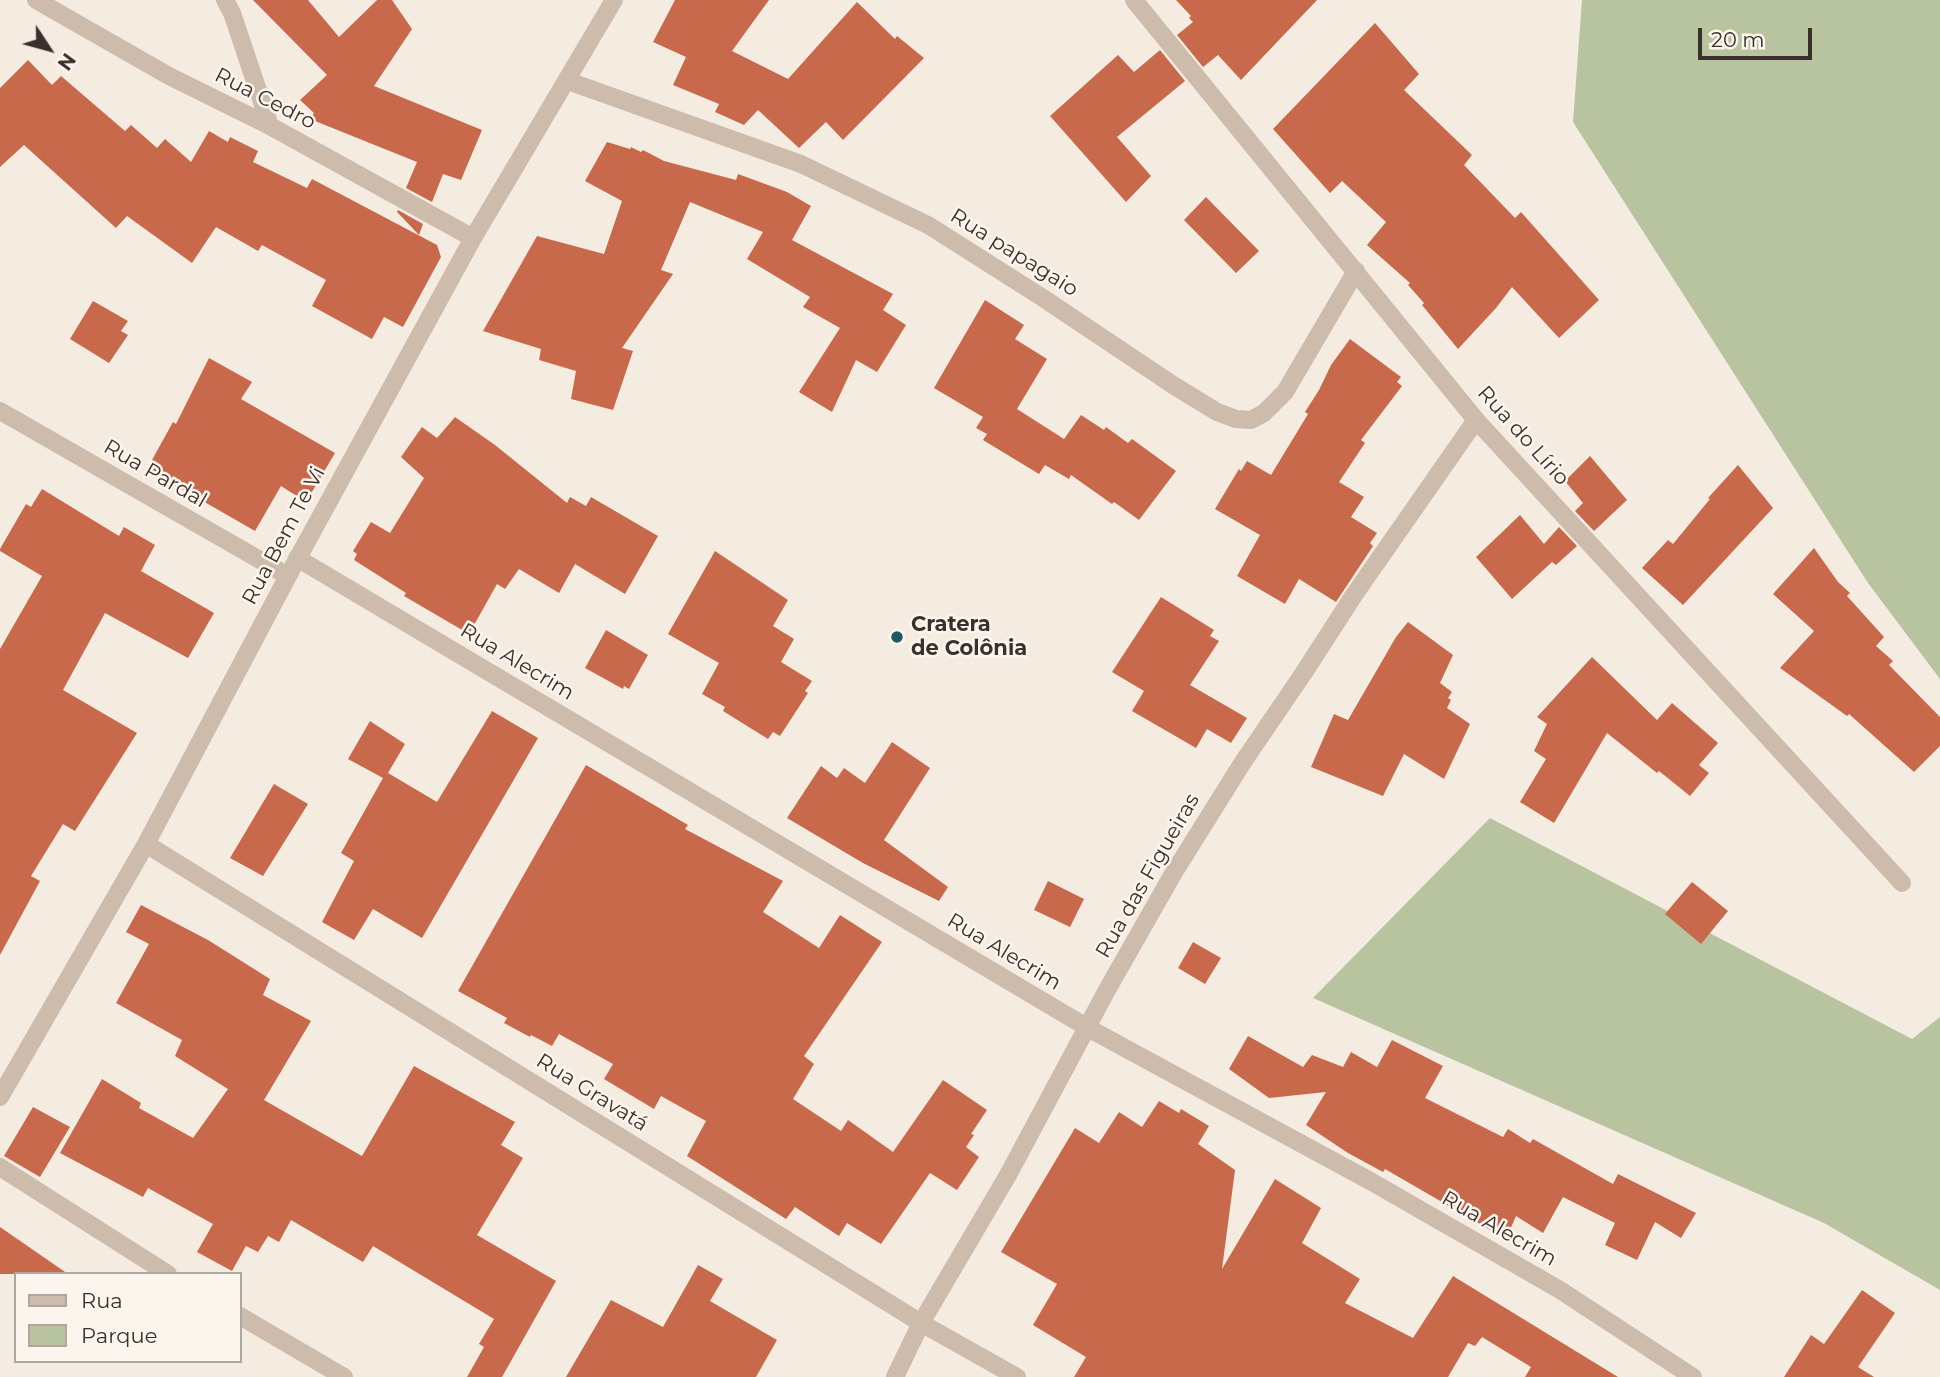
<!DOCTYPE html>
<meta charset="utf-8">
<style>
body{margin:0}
#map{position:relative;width:1940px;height:1377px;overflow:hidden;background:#f4ebe1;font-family:Montserrat,sans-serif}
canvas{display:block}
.legend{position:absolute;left:14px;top:1272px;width:228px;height:91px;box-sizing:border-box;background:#fbf5ee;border:2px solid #aea6a0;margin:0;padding:9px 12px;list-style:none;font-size:21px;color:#3b302b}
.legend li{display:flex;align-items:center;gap:14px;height:35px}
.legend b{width:35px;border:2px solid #aea6a0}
.north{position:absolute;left:14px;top:14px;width:70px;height:70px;-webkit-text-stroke:5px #fbf5ee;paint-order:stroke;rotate:126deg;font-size:19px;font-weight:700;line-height:28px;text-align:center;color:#3b302b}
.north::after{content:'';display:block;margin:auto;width:24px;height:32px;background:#3b302b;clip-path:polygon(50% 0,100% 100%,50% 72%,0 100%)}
.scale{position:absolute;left:1698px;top:28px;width:114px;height:32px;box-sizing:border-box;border:4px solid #3b302b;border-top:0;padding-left:9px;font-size:21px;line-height:24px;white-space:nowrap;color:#3b302b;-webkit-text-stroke:5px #fbf5ee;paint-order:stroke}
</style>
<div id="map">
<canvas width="1940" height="1377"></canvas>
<ul class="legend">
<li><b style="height:9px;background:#cdbbac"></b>Rua</li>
<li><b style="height:19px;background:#b8c4a0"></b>Parque</li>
</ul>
<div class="north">N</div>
<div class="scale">20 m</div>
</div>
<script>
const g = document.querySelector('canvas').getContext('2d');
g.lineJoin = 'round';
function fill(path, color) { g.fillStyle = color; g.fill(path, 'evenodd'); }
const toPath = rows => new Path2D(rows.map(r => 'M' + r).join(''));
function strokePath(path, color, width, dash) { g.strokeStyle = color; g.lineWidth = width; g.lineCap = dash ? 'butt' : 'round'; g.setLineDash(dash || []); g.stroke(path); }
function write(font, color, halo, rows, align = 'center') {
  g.font = font + ' Montserrat,sans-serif'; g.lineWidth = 5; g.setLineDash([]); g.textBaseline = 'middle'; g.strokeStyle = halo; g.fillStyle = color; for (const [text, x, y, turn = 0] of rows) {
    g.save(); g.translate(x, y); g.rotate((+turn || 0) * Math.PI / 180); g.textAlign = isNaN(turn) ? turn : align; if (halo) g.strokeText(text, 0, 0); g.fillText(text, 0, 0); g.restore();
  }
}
fill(toPath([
 [1582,0,1940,0,1940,679,1868,583,1573,122],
 [1490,818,1912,1039,1940,1017,1940,1290,1824,1223,1313,998]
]), '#b8c4a0');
fill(toPath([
 [253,0,308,0,339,37,377,0,392,0,412,29,374,86,482,130,461,180,443,174,432,202,406,188,417,162,310,119,314,113,300,100,327,75],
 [675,0,769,0,732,51,788,79,857,2,895,39,897,36,924,58,843,140,826,122,799,148,758,110,744,125,715,112,719,104,673,85,686,57,653,42],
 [1176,0,1317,0,1241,80,1218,55,1203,67,1177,35,1193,22,1189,18,1191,16],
 [1375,23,1419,74,1404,90,1472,155,1464,165,1515,218,1521,212,1599,300,1559,338,1512,287,1496,308,1458,349,1422,305,1424,303,1408,285,1410,283,1367,245,1386,222,1342,181,1330,193,1273,129],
 [1160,50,1185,81,1117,137,1151,176,1126,202,1050,116,1118,55,1134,72],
 [28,60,52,85,61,76,125,131,131,125,157,148,165,139,191,162,209,131,228,142,230,137,258,151,253,162,307,188,312,179,437,245,441,257,403,327,384,317,372,339,312,306,326,280,262,245,258,251,216,227,192,263,127,216,116,228,24,145,0,167,0,88],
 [607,142,630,149,631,147,641,152,643,150,664,161,736,180,738,174,787,192,811,206,792,240,893,294,883,310,906,325,877,372,856,360,832,412,799,392,840,328,803,307,810,297,747,259,763,232,690,202,661,270,673,274,622,348,633,351,613,410,571,399,576,371,539,360,541,349,483,331,537,236,604,254,622,201,585,181],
 [1206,197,1259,251,1236,273,1184,220],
 [398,210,423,224,419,235,397,212],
 [985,300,1024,325,1015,339,1047,359,1017,409,1064,439,1081,415,1104,430,1106,427,1128,443,1132,439,1176,471,1139,520,1114,502,1112,504,1071,475,1069,479,1045,465,1039,474,983,440,987,434,976,428,983,417,934,388],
 [93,301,128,321,121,331,128,335,109,363,70,339],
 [1350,339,1401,377,1397,382,1402,386,1361,440,1365,443,1339,482,1364,497,1351,517,1377,533,1370,543,1373,546,1336,602,1299,579,1285,604,1237,576,1260,535,1215,509,1239,469,1241,471,1247,461,1271,475,1308,414,1305,412,1319,390,1331,365],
 [209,358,252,382,241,399,335,453,306,502,281,486,255,531,147,469,173,422,176,424],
 [455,417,495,445,567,503,570,497,586,506,591,497,658,536,625,594,575,564,559,593,519,569,505,589,497,584,469,634,404,596,406,593,354,560,357,554,353,551,371,522,390,533,424,478,401,457,422,427,437,438],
 [1590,456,1627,500,1594,531,1575,511,1583,503,1565,481],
 [1738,465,1773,508,1683,605,1642,568,1668,540,1673,544,1710,499,1708,498],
 [42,489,119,536,124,527,155,545,141,571,214,613,188,658,105,613,63,690,137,733,75,831,63,824,31,876,40,881,0,955,0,649,42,576,0,551,0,549,26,504,31,507],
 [1520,515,1544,544,1559,527,1577,546,1556,565,1552,562,1512,599,1476,557],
 [1814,548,1838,582,1850,593,1847,596,1884,637,1876,646,1893,661,1889,665,1940,717,1940,746,1914,772,1849,714,1847,716,1780,668,1814,631,1773,594],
 [715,551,788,600,773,626,794,639,781,662,812,681,805,691,808,693,780,736,773,732,768,739,723,711,725,707,702,694,719,663,668,634],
 [1161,597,1214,630,1210,636,1219,641,1190,685,1247,718,1231,743,1207,729,1196,748,1132,711,1144,691,1112,672],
 [1408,622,1453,655,1440,683,1452,692,1448,698,1451,700,1447,708,1470,724,1444,779,1404,754,1383,796,1311,767,1334,714,1348,720,1396,637],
 [606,630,648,655,629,689,624,686,623,689,585,668],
 [1592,657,1657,720,1672,703,1718,743,1699,765,1709,773,1690,796,1659,771,1657,773,1607,733,1554,823,1520,802,1546,759,1534,751,1547,724,1537,717],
 [492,711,538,738,422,938,373,909,354,940,322,922,354,861,341,853,383,778,348,759,370,721,405,744,388,773,437,802],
 [892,742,930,768,884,840,948,887,939,901,863,863,787,818,821,766,837,778,844,768,865,783],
 [586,765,688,825,685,829,783,881,763,912,819,948,840,915,882,942,804,1056,814,1064,793,1099,841,1131,848,1120,893,1152,943,1080,987,1110,971,1134,974,1135,966,1147,979,1157,957,1190,930,1173,881,1244,847,1223,839,1236,795,1207,786,1219,687,1156,706,1121,661,1096,654,1109,604,1079,613,1064,559,1034,552,1046,531,1035,530,1037,504,1023,507,1018,458,991],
 [274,784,308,804,263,876,230,858],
 [1048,881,1084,899,1070,927,1034,910],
 [1692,882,1728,911,1701,944,1665,914],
 [141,905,208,940,270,979,263,995,311,1021,264,1100,362,1156,414,1066,515,1122,501,1145,523,1158,477,1235,556,1281,502,1377,467,1377,484,1347,479,1344,494,1319,373,1246,363,1262,291,1220,279,1242,268,1236,258,1252,246,1246,232,1271,197,1252,213,1224,148,1188,143,1197,60,1153,102,1079,141,1103,139,1108,193,1138,228,1089,175,1056,182,1040,116,1003,149,944,126,932],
 [1193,942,1221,958,1205,984,1178,968],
 [1248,1036,1303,1067,1312,1055,1343,1067,1351,1052,1377,1067,1392,1040,1443,1066,1425,1098,1503,1137,1508,1129,1530,1143,1533,1139,1613,1184,1618,1174,1696,1213,1681,1238,1655,1222,1637,1260,1605,1245,1615,1223,1563,1197,1543,1233,1516,1216,1506,1239,1385,1169,1383,1172,1348,1153,1306,1125,1326,1092,1269,1098,1229,1069],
 [1159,1101,1179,1113,1181,1109,1209,1126,1198,1144,1235,1170,1222,1269,1275,1179,1321,1208,1302,1243,1360,1279,1345,1303,1413,1338,1453,1276,1618,1377,1525,1377,1531,1367,1482,1337,1475,1346,1468,1343,1448,1377,1074,1377,1086,1357,1033,1325,1057,1284,1001,1252,1075,1128,1099,1143,1119,1112,1142,1127],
 [33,1107,70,1127,40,1177,4,1156],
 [0,1227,68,1274,0,1274],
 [698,1265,723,1279,710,1301,777,1340,756,1377,566,1377,611,1300,663,1327],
 [1862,1290,1895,1313,1858,1367,1874,1377,1784,1377,1811,1335,1824,1344]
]), '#c8694b');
strokePath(toPath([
 [36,0,169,76,270,126,473,238],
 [225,0,232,13,270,126],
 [1134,0,1476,420,1902,883],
 [568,81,801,164,928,225,1043,298,1173,385,1217,412,1236,419,1251,420,1264,413,1285,392,1356,271],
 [0,411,288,576],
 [297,558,1088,1028,1372,1182,1560,1290,1693,1377],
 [146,844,921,1323,1017,1377],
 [0,1097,146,844,288,576,473,238,614,0],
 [0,1167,168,1274],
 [240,1316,344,1377],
 [895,1377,921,1323,1008,1175,1107,990,1173,874,1243,762,1303,674,1354,595,1476,420]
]), '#cdbbac', 18);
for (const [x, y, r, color] of [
 [897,637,7,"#1f5a5e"]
]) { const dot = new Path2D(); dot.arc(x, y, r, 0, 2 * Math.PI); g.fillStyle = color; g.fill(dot); strokePath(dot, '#fbf5ee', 2.5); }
write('21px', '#3b302b', '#fbf5ee', [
 ["Rua Cedro",265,99,27],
 ["Rua papagaio",1014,253,32],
 ["Rua do Lírio",1523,436,48],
 ["Rua Pardal",155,474,30],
 ["Rua Bem Te Vi",284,536,-62],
 ["Rua Alecrim",517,662,31],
 ["Rua das Figueiras",1148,876,-60],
 ["Rua Alecrim",1004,952,31],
 ["Rua Gravatá",592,1093,32],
 ["Rua Alecrim",1499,1229,30]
]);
write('bold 21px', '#3b302b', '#fbf5ee', [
 ["Cratera",911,625],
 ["de Colônia",911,649]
], 'left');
</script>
